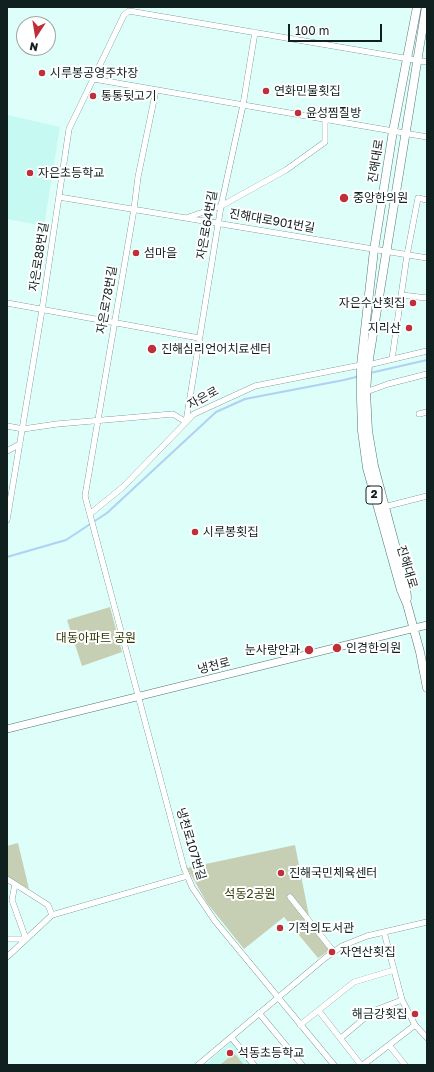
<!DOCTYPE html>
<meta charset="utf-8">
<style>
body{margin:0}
#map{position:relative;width:434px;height:1072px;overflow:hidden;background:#ddfef9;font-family:"Golos Text",sans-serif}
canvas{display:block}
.frame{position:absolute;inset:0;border:8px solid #10201e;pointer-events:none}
.north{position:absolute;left:16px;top:16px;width:40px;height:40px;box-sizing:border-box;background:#fff;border:1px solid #9fa6a5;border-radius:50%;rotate:192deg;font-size:11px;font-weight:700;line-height:16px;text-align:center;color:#10201e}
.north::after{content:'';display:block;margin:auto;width:14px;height:18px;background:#bf2f3a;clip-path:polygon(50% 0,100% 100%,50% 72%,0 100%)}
.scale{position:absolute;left:288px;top:24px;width:94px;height:18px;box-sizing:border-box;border:2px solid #10201e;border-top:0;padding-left:5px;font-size:12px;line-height:14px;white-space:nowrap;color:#10201e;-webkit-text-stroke:3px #fff;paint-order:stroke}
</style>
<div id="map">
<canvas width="434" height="1072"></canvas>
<div class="frame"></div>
<div class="north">N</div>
<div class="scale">100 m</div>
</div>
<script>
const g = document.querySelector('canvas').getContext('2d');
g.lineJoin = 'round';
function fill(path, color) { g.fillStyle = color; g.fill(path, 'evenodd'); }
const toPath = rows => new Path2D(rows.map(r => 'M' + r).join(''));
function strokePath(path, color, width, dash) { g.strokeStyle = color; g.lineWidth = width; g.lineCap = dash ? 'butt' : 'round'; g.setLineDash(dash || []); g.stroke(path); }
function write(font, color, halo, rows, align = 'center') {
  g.font = font + ' "Golos Text","Noto Sans KR",sans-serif'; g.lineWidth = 4; g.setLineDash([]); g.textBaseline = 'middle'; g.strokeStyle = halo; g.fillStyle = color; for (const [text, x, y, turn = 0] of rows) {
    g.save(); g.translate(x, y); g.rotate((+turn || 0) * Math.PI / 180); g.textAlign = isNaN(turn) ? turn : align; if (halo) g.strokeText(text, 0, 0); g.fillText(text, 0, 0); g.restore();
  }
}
fill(toPath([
 [7,115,60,127,44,226,7,219],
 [232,1041,251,1065,205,1065]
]), '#c6f9f2');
fill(toPath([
 [110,607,122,652,82,666,67,620],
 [18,843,29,889,7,876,7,846],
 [295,845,309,916,307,922,330,950,318,958,284,917,244,949,207,903,187,868],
 [234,1053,244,1065,220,1065]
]), '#c6ceb3');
strokePath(toPath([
 [370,373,427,360],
 [7,557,66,540,107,513,216,412,245,399,344,380,360,376]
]), '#b0d0f5', 2);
const minor = toPath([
 [94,79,427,137],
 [156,90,138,177,134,209,85,496,184,868,192,887,215,921,334,1065],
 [59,197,427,258],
 [186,218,221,206,286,170,325,142,325,119],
 [401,295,427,298],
 [7,303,199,338],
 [392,359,407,255,418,198,427,200],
 [368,365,427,351],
 [366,392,388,384,427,374],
 [419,414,427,412],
 [7,426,23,429,57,424,173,414,186,422,221,206,243,105,255,32],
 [7,451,20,444],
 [384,507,427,496],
 [91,513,123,487,194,414,255,386,361,365],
 [7,520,42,310,69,129,124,15,129,11,427,62],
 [7,879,48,905,52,915],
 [290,897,334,952],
 [384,932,402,1000,415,1025,427,1038],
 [7,939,26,939,12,900,15,884],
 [7,957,52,915,187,876],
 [319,1011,361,1065],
 [259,1013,302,1065],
 [300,1025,354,982,394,970],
 [231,1037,254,1065],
 [341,1038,373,1011,402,1000],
 [389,1045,405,1065],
 [198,1065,325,958,342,946,367,936,427,922],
 [363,1065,415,1025]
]);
const secondary = toPath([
 [7,729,427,625]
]);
const primary = toPath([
 [417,7,393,131,374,250,361,365,361,398,362,431,367,468,401,590,407,604,420,652,427,688],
 [407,598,406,586,374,466,368,431,366,392,368,365,426,7]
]);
strokePath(minor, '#527773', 6);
strokePath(secondary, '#527773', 8);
strokePath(primary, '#527773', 9);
strokePath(minor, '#fff', 5.5);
strokePath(secondary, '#fff', 7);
strokePath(primary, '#fff', 8);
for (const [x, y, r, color] of [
 [42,73,4,"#bf2f3a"],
 [266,91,4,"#bf2f3a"],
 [93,96,4,"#bf2f3a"],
 [298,113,4,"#bf2f3a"],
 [30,173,4,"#bf2f3a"],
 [344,198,5,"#bf2f3a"],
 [136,253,4,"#bf2f3a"],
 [413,303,4,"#bf2f3a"],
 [409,328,4,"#bf2f3a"],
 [152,349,5,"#bf2f3a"],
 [195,532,4,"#bf2f3a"],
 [337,648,5,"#bf2f3a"],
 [309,650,5,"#bf2f3a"],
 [281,873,4,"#bf2f3a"],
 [280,928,4,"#bf2f3a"],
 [332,952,4,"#bf2f3a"],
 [415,1014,4,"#bf2f3a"],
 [230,1053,4,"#bf2f3a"]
]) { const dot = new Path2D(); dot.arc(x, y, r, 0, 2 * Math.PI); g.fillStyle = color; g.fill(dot); strokePath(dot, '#fff', 1.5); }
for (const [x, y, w] of [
 [374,495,16]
]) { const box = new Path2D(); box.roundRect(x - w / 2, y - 9, w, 18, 3); g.fillStyle = '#fff'; g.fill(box); strokePath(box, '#10201e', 1); }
write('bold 11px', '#10201e', null, [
 ["2",374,495]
]);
write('12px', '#10201e', '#fff', [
 ["시루봉공영주차장",50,73],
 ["연화민물횟집",274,91],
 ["통통뒷고기",101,96],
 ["윤성찜질방",306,113],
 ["자은초등학교",38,173],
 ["중앙한의원",353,198],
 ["섬마을",144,253],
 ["자은수산횟집",405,303,"right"],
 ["지리산",401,328,"right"],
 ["진해심리언어치료센터",161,349],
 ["시루봉횟집",203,532],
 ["인경한의원",346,648],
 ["눈사랑안과",300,650,"right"],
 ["진해국민체육센터",289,873],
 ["기적의도서관",288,928],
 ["자연산횟집",340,952],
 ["해금강횟집",407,1014,"right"],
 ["석동초등학교",238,1053]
], 'left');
write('12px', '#10201e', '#fff', [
 ["진해대로",376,161,-81],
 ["진해대로901번길",272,221,10],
 ["자은로64번길",207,225,-80],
 ["자은로88번길",39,257,-81],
 ["자은로78번길",107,300,-80],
 ["자은로",203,398,-29],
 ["진해대로",407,567,73],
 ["냉천로",214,666,-14],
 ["냉천로107번길",191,844,73]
]);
write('12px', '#2d3802', '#fff', [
 ["대동아파트 공원",96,638],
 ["석동2공원",250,894]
]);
</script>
